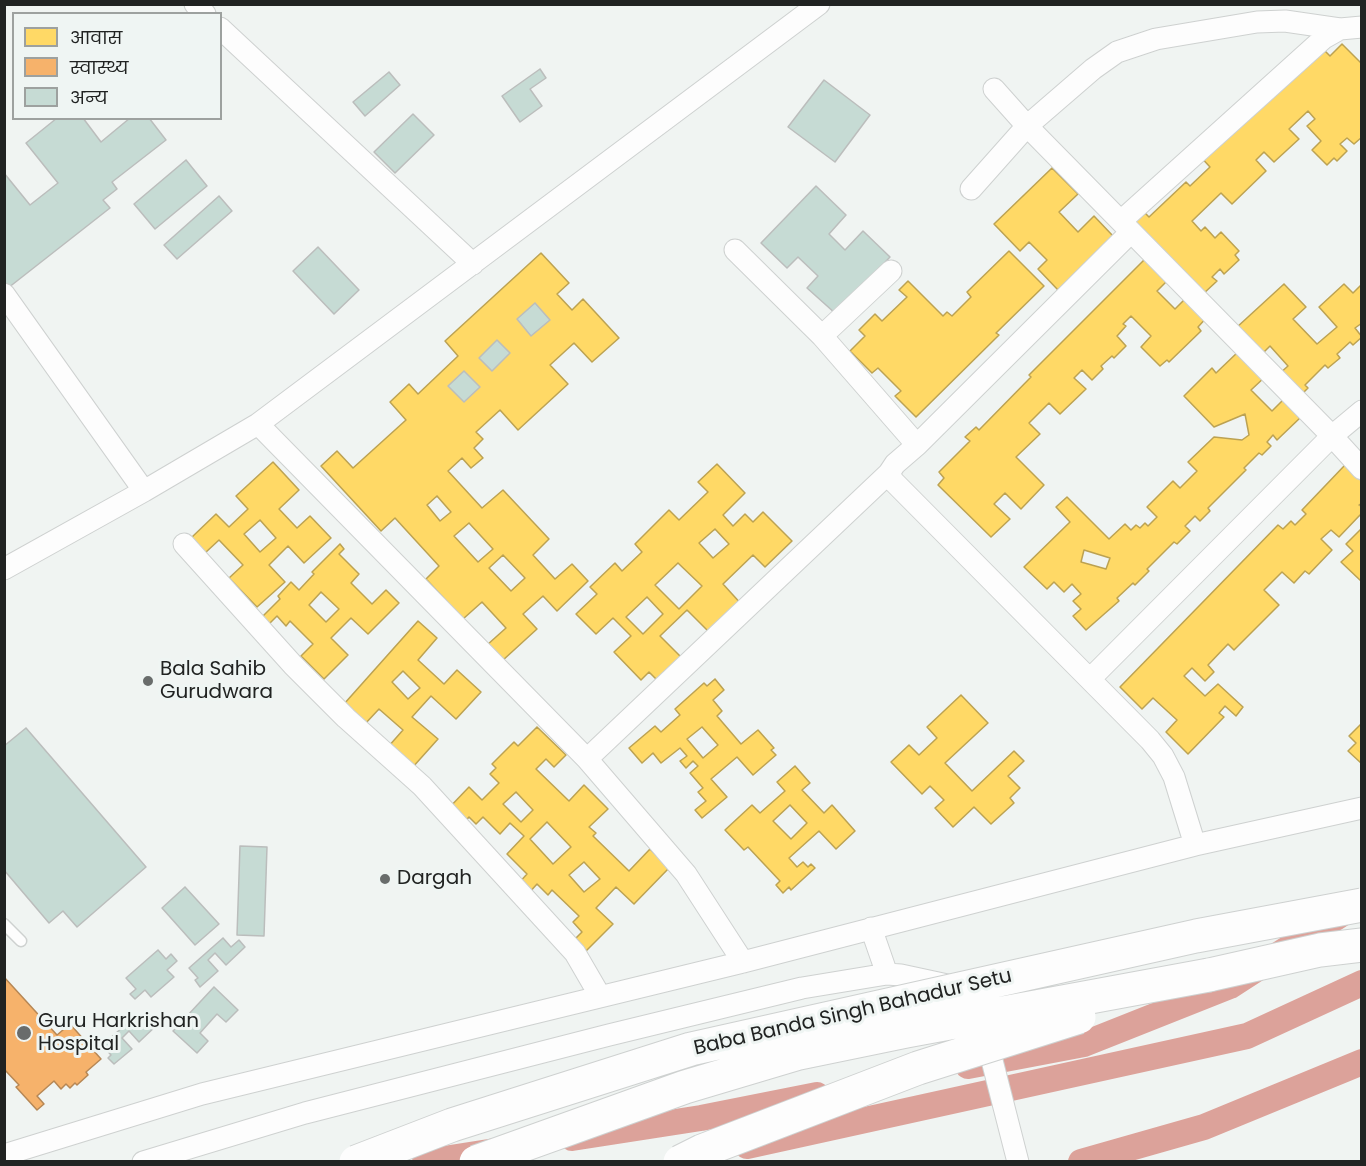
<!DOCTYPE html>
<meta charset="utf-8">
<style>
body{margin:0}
#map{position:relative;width:1366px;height:1166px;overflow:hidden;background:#f0f4f2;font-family:Poppins,"Noto Sans Devanagari",sans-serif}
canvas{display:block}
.frame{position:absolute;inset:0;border:6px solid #212322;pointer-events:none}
.legend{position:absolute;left:12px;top:12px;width:210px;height:108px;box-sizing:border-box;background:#eff5f3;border:2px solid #9da19f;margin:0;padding:8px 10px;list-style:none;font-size:18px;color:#212322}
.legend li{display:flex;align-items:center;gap:12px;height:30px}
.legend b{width:30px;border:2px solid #9da19f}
</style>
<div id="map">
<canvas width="1366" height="1166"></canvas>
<div class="frame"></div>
<ul class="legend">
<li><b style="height:16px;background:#ffd966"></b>आवास</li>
<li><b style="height:16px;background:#f6b26b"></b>स्वास्थ्य</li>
<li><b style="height:16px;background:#c6dbd4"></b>अन्य</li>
</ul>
</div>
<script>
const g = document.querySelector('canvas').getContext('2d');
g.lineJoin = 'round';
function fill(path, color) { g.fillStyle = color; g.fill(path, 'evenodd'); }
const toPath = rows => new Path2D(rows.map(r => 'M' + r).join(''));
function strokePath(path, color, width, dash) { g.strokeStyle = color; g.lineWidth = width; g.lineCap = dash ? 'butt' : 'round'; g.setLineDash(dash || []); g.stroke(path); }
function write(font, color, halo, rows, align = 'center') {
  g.font = font + ' Poppins,sans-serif'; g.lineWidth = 6; g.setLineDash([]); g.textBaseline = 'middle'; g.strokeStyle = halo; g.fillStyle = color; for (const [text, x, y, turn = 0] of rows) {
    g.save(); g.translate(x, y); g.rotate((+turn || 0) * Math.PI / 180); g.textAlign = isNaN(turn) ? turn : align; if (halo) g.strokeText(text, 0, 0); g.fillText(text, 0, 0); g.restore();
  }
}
const homes = toPath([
 [1342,44,1362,64,1362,137,1354,144,1347,138,1340,144,1347,151,1337,161,1334,158,1327,165,1312,150,1321,141,1307,126,1315,119,1308,111,1289,129,1299,139,1274,162,1264,152,1256,160,1266,171,1232,204,1221,193,1192,221,1201,231,1205,227,1215,238,1221,232,1239,251,1235,255,1239,260,1224,274,1220,269,1212,277,1217,281,1202,295,1132,222,1143,211,1149,217,1186,182,1190,186,1210,167,1198,154,1319,45,1330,56,1342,44],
 [1052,168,1078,194,1059,212,1078,232,1094,216,1113,236,1058,290,1038,269,1047,260,1029,242,1020,251,994,224,1052,168],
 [1009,251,1044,286,996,333,999,335,916,417,895,396,901,391,878,368,872,373,850,351,865,336,859,330,875,314,882,321,907,297,899,290,908,281,943,316,947,312,952,316,971,297,967,292,1009,251],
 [541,253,569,283,557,294,572,310,583,299,619,338,592,362,574,343,550,365,568,384,518,430,500,410,476,432,483,439,474,448,483,458,471,468,462,458,448,471,482,508,503,490,549,539,533,555,555,579,572,564,588,581,557,611,543,596,523,614,537,629,502,661,487,645,506,628,482,602,463,619,426,579,439,566,395,518,381,531,321,466,337,451,353,468,406,420,390,402,409,384,418,394,458,356,445,341,541,253],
 [1148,256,1170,278,1157,291,1175,309,1188,296,1208,316,1198,327,1201,331,1169,362,1167,360,1160,366,1141,347,1151,336,1131,316,1123,324,1126,326,1117,336,1126,346,1114,358,1112,356,1101,366,1103,369,1092,380,1082,370,1074,378,1086,389,1060,414,1049,403,1029,423,1040,434,1016,457,1044,485,1021,509,1005,493,994,504,1010,519,991,537,938,485,944,478,939,472,970,441,965,437,976,427,979,430,1031,377,1029,375,1148,256],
 [1284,284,1306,307,1293,319,1317,344,1337,327,1319,307,1344,284,1353,293,1362,284,1362,323,1355,328,1362,337,1353,345,1350,342,1337,354,1340,358,1328,368,1325,365,1305,385,1308,388,1300,396,1279,374,1288,366,1270,346,1261,355,1236,328,1284,284],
 [1240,350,1266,376,1251,390,1272,411,1284,399,1301,417,1277,440,1273,435,1267,442,1271,446,1262,455,1259,453,1244,468,1246,470,1208,508,1210,511,1200,521,1195,516,1185,526,1190,531,1177,544,1174,542,1147,569,1149,571,1135,585,1133,583,1117,598,1119,601,1086,630,1073,616,1081,609,1073,601,1081,594,1072,584,1064,592,1054,582,1047,589,1024,567,1070,522,1056,507,1067,497,1109,539,1125,524,1131,530,1136,525,1140,528,1145,523,1148,526,1157,517,1147,507,1173,481,1180,488,1197,471,1188,462,1214,437,1242,440,1249,435,1245,414,1214,427,1184,396,1212,368,1216,373,1240,350],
 [1084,550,1110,558,1106,569,1081,562,1084,550],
 [273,462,299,490,279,509,297,528,310,516,331,538,304,563,288,546,269,565,285,582,257,607,229,578,243,565,219,540,205,553,191,538,216,514,229,527,248,509,236,496,273,462],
 [717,464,745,493,723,515,733,526,745,514,753,522,763,512,792,541,765,567,753,555,723,584,743,606,709,632,687,610,660,636,682,658,658,681,649,672,641,680,614,652,631,636,613,618,596,634,576,614,597,594,590,587,615,563,622,571,642,552,635,544,669,510,679,520,708,492,698,482,717,464],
 [1345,465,1362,481,1362,503,1359,505,1362,507,1362,517,1360,515,1339,537,1331,530,1321,539,1332,550,1309,574,1305,571,1294,583,1282,572,1264,590,1279,605,1234,650,1228,644,1208,665,1214,672,1205,681,1192,668,1184,676,1205,696,1218,684,1243,707,1236,716,1225,706,1219,713,1224,717,1188,754,1166,732,1177,720,1153,698,1142,709,1120,687,1278,525,1283,529,1291,521,1295,525,1306,514,1302,510,1345,465],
 [437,496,451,512,440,521,427,505,437,496],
 [260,520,276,538,260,552,244,534,260,520],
 [469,523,493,549,478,562,454,536,469,523],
 [1362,528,1362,582,1341,562,1353,551,1346,544,1362,528],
 [715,529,729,544,713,558,699,543,715,529],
 [340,544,344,549,339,554,359,574,351,583,372,604,386,590,399,603,368,634,351,618,331,638,348,655,324,679,301,656,313,644,290,621,286,626,277,616,268,625,261,618,280,599,278,596,291,582,299,590,314,574,312,572,340,544],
 [503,555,525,578,511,591,489,568,503,555],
 [678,563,702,586,679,609,655,585,678,563],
 [321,592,339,609,326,622,309,605,321,592],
 [647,597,663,614,643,634,626,617,647,597],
 [418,621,437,638,418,660,444,684,457,670,481,692,456,719,431,696,412,717,438,739,412,768,388,747,403,730,379,709,364,725,344,704,418,621],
 [403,671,420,688,408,699,392,682,403,671],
 [715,679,724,690,713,700,722,711,717,716,741,744,758,730,774,748,771,750,776,755,753,775,737,757,711,779,727,797,702,818,695,810,706,801,698,792,703,788,690,773,698,766,693,761,686,768,680,761,687,756,680,748,661,763,653,753,642,763,629,748,655,726,661,732,680,715,675,709,704,683,707,686,715,679],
 [702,727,718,745,703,758,687,739,702,727],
 [961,695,988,723,945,763,972,791,1014,751,1024,761,1008,776,1020,788,1010,798,1014,803,991,824,974,807,953,827,935,808,944,800,930,786,922,794,891,762,909,745,919,755,937,738,927,727,961,695],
 [1362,723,1362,764,1348,751,1356,743,1349,736,1362,723],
 [537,727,566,755,554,767,546,759,536,769,569,801,584,785,608,809,589,827,596,833,593,836,629,871,650,849,669,868,634,904,616,887,596,908,613,924,585,952,573,941,582,932,573,922,579,916,552,890,548,895,537,884,528,894,518,884,527,874,507,854,524,836,510,823,500,834,483,817,476,824,469,817,461,826,446,811,469,787,482,800,499,783,490,774,496,768,492,764,514,742,518,746,537,727],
 [795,766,810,783,802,790,824,813,832,805,855,831,836,849,819,831,789,858,797,867,803,862,808,867,811,864,815,868,791,890,789,887,783,893,776,885,780,881,748,847,744,850,725,830,752,805,760,813,785,791,777,782,795,766],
 [790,805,807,823,791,839,773,821,790,805],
 [516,792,533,810,521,822,503,804,516,792],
 [547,822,571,847,553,864,530,839,547,822],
 [584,862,600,879,584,892,569,875,584,862]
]);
fill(homes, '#ffd966');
strokePath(homes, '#bca252', 1.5);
const health = toPath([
 [4,977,57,1035,70,1024,101,1059,86,1072,88,1075,77,1085,75,1083,70,1088,66,1084,61,1089,54,1081,37,1096,44,1104,37,1110,16,1087,19,1085,4,1069,4,977]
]);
fill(health, '#f6b26b');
strokePath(health, '#b68755', 1.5);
strokePath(toPath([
 [968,1066,1084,1044,1230,986,1346,911],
 [572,1138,701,1118,817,1095],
 [747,1146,1247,1036,1362,983],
 [425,1162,495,1151],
 [1081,1162,1204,1127,1362,1062]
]), '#dca29a', 26);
const building = toPath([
 [540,69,546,78,530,89,542,106,520,122,502,96,540,69],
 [389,72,400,85,365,116,353,102,389,72],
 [824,80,870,115,835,162,788,127,824,80],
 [413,114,434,135,395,173,374,152,413,114],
 [57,118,83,118,101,142,130,118,149,118,166,140,112,182,117,189,103,200,110,208,8,288,4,283,4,173,30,205,58,183,26,143,57,118],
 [186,160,207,186,155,229,134,204,186,160],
 [816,186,846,215,829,234,845,250,863,231,890,257,836,314,807,288,818,276,798,257,787,268,761,243,816,186],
 [219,196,232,211,177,259,164,245,219,196],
 [318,247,359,290,334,314,293,271,318,247],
 [535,303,550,320,531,336,517,319,535,303],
 [497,340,510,353,492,371,479,358,497,340],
 [464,371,480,387,464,402,448,386,464,371],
 [26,728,146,867,77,927,63,911,49,923,4,870,4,746,26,728],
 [240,846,267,847,264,936,237,935,240,846],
 [185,887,219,924,195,945,162,908,185,887],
 [223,938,231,947,239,940,245,947,226,965,215,953,208,960,218,971,200,987,195,980,198,978,189,968,223,938],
 [158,950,166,959,171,954,177,961,167,970,174,977,151,997,145,990,135,999,130,994,136,989,126,978,158,950],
 [214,987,238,1010,226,1022,217,1014,200,1033,208,1041,197,1053,173,1031,214,987],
 [137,1015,145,1024,152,1018,158,1024,139,1042,129,1031,122,1038,132,1049,114,1064,108,1058,111,1055,102,1045,137,1015]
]);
fill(building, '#c6dbd4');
strokePath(building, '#bbbdbc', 1.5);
const lane = toPath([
 [4,924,21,941]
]);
const street = toPath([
 [195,4,205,14],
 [220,28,473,264],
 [994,89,1027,126,1332,436,1362,469],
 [971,189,1027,126,1093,69,1117,52,1156,39,1257,22,1285,21,1340,29],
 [1121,221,1324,38,1340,29,1362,27],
 [735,250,822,336,917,445],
 [4,294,144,491],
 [822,336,891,271],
 [258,424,587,759,686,874,743,962],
 [889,473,893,481,1150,740,1163,756,1174,777,1195,845],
 [184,544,293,665,346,718,422,786,575,953,600,996],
 [4,569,144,491,258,424,819,4],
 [1090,679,1332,436,1362,411],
 [587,759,889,473,895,464,917,445,1131,232],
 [871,928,887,974],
 [985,1033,1018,1162],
 [4,1155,202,1094,743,962,1195,845,1362,808],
 [143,1162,305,1113,609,1035,802,988,887,974,901,975,952,986]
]);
const highway = toPath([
 [1209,975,1320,950,1362,945]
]);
strokePath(lane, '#ced1d0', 13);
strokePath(street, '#ced1d0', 23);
strokePath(highway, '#ced1d0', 35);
strokePath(lane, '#fdfdfd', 10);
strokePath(street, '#fdfdfd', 21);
strokePath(highway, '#fdfdfd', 33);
const highwayBridge = toPath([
 [356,1162,452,1125,691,1049,1196,936,1362,905],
 [476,1162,685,1087,799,1053,906,1031,1209,975],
 [680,1162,702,1151,918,1068,1079,1017]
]);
strokePath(highwayBridge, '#ced1d0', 35, []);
strokePath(highwayBridge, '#fdfdfd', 33);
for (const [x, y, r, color] of [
 [148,681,6,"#696c6b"],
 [385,879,6,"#696c6b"],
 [24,1033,8,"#696c6b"]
]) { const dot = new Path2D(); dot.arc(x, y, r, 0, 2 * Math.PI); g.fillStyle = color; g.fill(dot); strokePath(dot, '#eff5f3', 2); }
write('20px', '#212322', '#eff5f3', [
 ["Bala Sahib",160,670],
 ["Gurudwara",160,693],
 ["Dargah",397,879],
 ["Guru Harkrishan",38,1022],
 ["Hospital",38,1045]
], 'left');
write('20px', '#212322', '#eff5f3', [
 ["Baba Banda Singh Bahadur Setu",853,1013,-13]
]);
</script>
